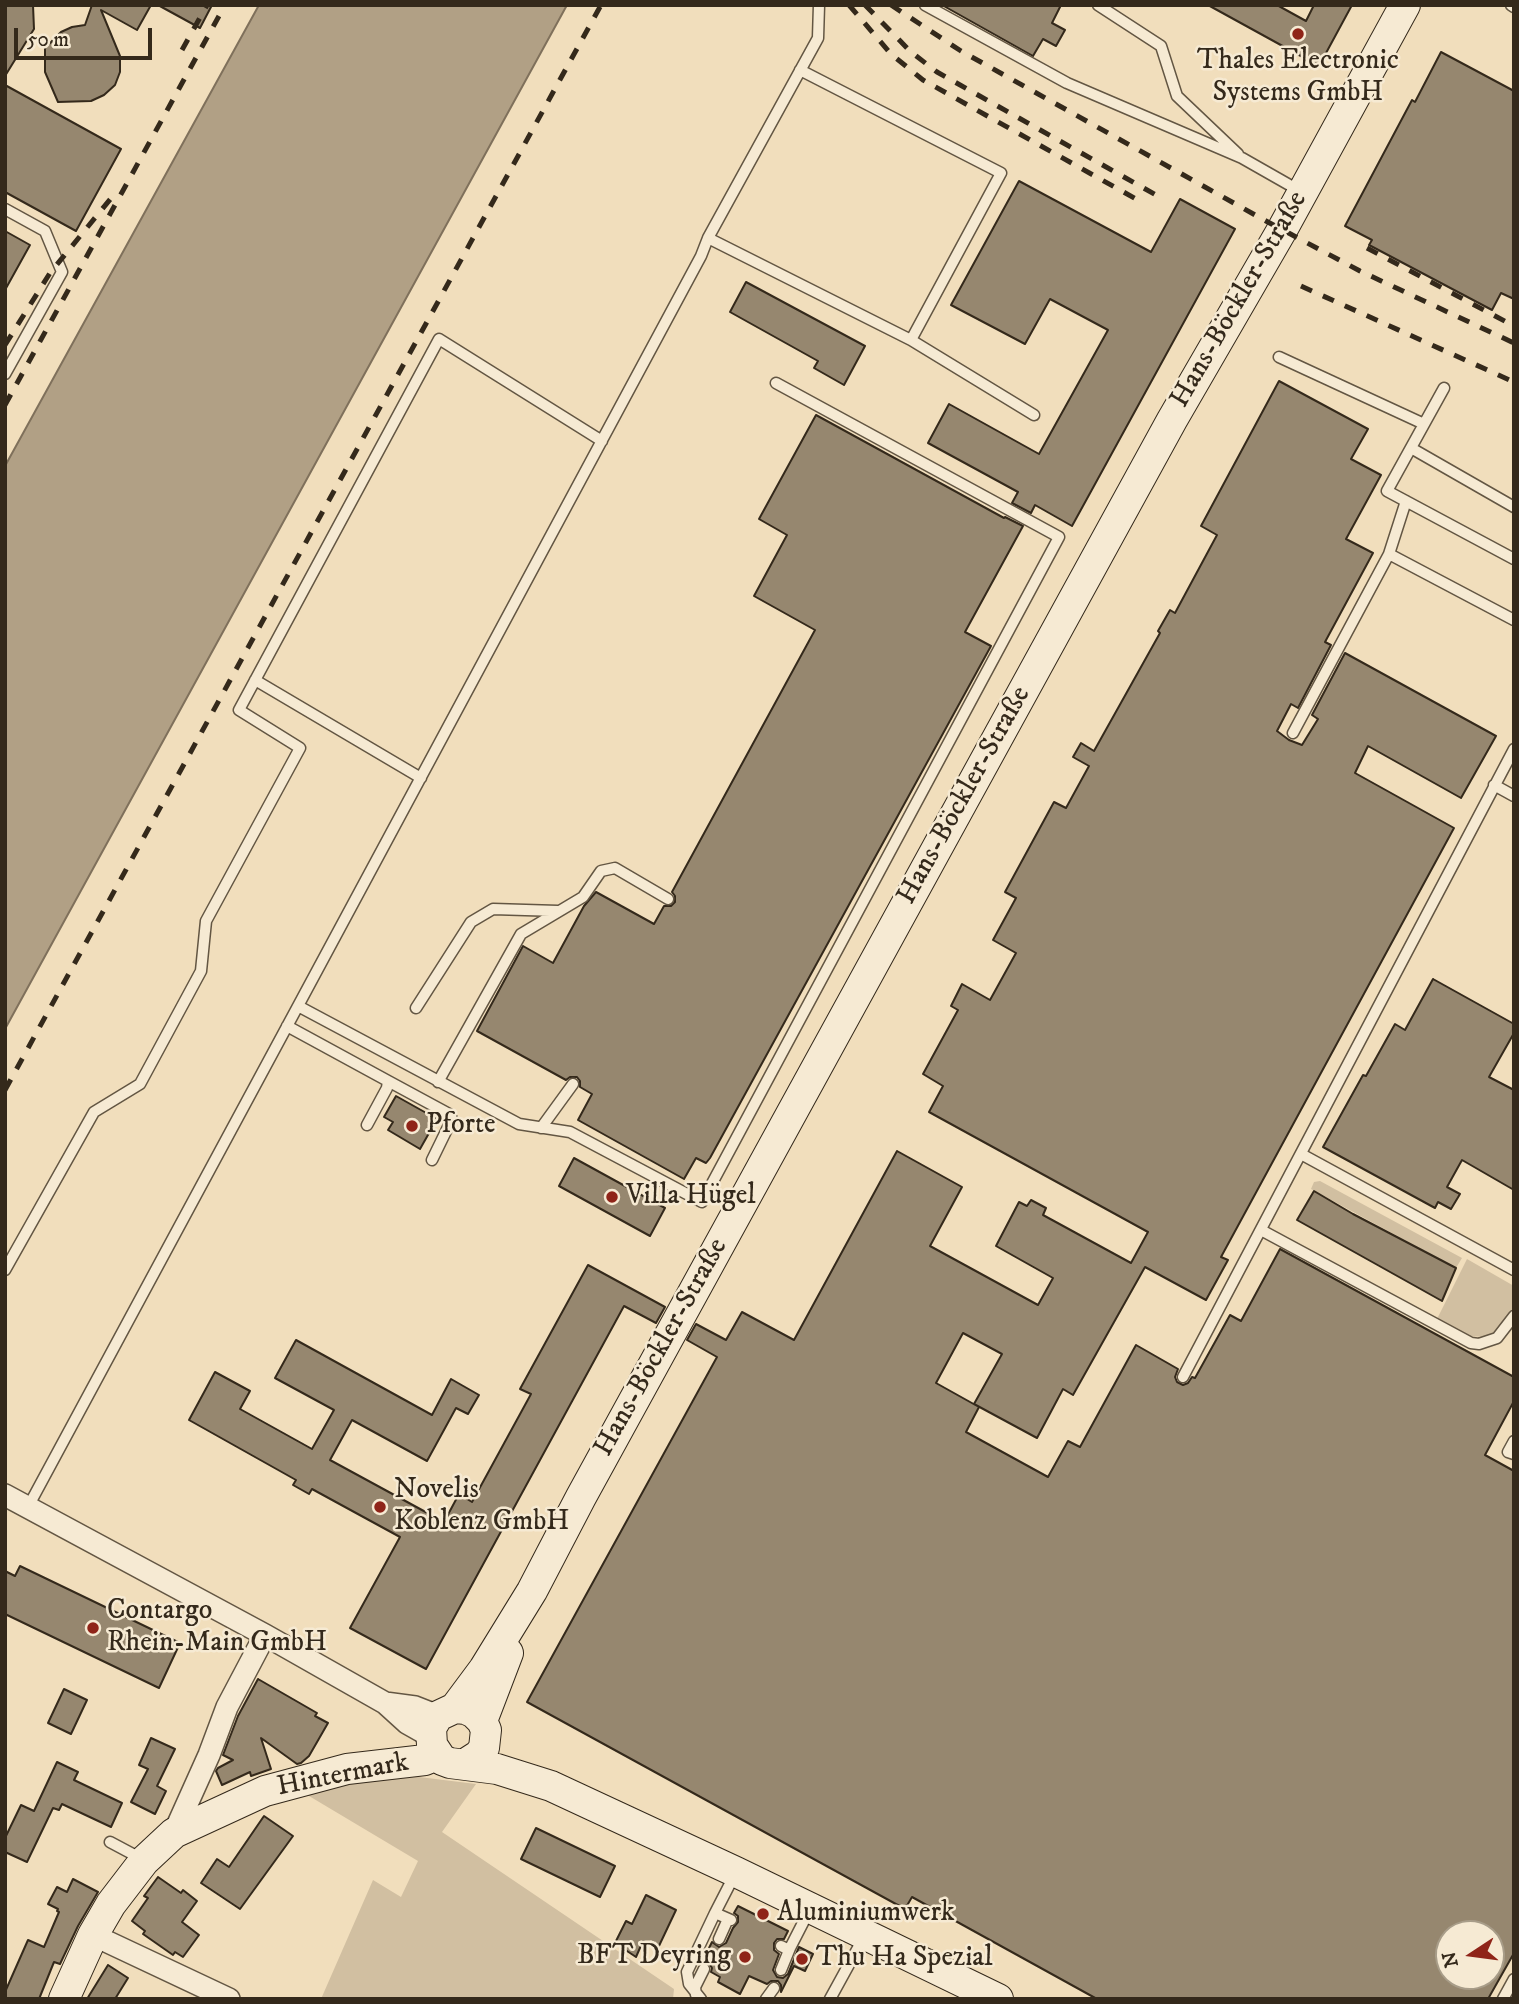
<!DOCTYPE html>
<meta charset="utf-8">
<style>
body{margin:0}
#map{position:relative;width:1519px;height:2004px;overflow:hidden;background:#f1debc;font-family:"IM FELL DW Pica",serif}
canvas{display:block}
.frame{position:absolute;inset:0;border:7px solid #34291b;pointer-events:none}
.north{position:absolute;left:1435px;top:1920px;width:70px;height:70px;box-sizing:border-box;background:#f6ead3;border:2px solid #a89d89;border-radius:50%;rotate:257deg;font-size:19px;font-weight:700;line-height:28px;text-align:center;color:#34291b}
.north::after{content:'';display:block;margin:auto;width:24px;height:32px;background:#8f2418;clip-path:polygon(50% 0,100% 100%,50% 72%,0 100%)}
.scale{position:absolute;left:14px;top:28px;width:138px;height:32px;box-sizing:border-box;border:4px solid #34291b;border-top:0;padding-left:9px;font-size:21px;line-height:24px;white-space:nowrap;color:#34291b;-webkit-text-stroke:5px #f6ead3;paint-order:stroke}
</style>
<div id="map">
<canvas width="1519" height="2004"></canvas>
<div class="frame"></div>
<div class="north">N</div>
<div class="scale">50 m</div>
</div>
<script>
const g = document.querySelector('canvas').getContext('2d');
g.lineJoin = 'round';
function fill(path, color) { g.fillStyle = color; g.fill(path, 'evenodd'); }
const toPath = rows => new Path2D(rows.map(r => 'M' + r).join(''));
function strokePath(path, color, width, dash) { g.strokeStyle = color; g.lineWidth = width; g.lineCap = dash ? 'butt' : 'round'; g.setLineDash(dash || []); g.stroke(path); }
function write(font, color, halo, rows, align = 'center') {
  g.font = font + ' "IM FELL DW Pica",serif'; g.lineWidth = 5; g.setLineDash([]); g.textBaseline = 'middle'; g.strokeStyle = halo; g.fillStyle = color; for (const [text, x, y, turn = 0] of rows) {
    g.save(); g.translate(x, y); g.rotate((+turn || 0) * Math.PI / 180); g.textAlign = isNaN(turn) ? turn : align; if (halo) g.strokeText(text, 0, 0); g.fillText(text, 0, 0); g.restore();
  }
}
fill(toPath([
 [1320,1181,1462,1258,1456,1268,1311,1189,1314,1182],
 [1467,1259,1514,1286,1514,1310,1496,1333,1484,1337,1470,1336,1437,1319],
 [411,1776,476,1784,442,1832,674,1989,673,1999,321,1999,373,1880,401,1897,418,1861,299,1790]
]), '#d1bfa1');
const water = toPath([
 [259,5,567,5,5,1029,5,466,259,5]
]);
fill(water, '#b1a085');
strokePath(water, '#7f705b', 2);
const building = toPath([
 [5,5,33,5,34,29,5,76,5,5],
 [92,5,151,5,137,30,101,10,120,56,120,72,115,85,104,95,91,101,58,102,45,72,45,48,61,32,72,27,85,25,92,5],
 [158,5,212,5,200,28,158,5],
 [942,5,1061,5,1052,23,1065,30,1056,46,1043,39,1033,56,942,5],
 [1208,5,1277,5,1306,21,1314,5,1352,5,1319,66,1208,5],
 [1441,52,1514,91,1514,299,1501,293,1492,310,1369,245,1372,240,1345,226,1412,100,1415,102,1441,52],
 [5,85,121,149,76,231,5,192,5,85],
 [1019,181,1151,252,1180,199,1235,229,1072,526,1035,505,1031,513,1012,503,1018,492,928,443,949,404,1039,454,1108,330,1050,299,1025,344,951,305,1019,181],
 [5,231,30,245,5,290,5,231],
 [746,282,865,346,844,385,814,368,818,361,730,312,746,282],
 [1279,381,1368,429,1351,459,1381,475,1346,539,1373,553,1325,642,1331,645,1298,708,1291,704,1277,731,1289,740,1302,745,1318,719,1312,715,1345,653,1496,736,1461,798,1368,746,1355,773,1454,828,1221,1257,1228,1260,1206,1300,1145,1267,1073,1395,1063,1389,1037,1438,974,1404,1002,1354,963,1333,936,1383,979,1407,966,1432,1048,1477,1068,1441,1080,1447,1136,1345,1178,1369,1175,1377,1177,1382,1183,1385,1188,1383,1192,1377,1195,1378,1230,1315,1241,1321,1280,1249,1514,1377,1514,1401,1485,1455,1514,1471,1514,1953,1488,1999,1097,1999,912,1897,905,1909,527,1702,717,1357,687,1340,696,1324,726,1340,742,1312,794,1340,897,1151,962,1187,930,1246,1038,1305,1053,1278,996,1246,1019,1202,1027,1206,1031,1200,1046,1208,1043,1215,1131,1263,1148,1232,929,1112,943,1086,923,1074,958,1010,951,1006,962,984,990,1000,1016,953,993,940,1016,898,1005,892,1054,802,1066,808,1089,766,1073,757,1081,743,1094,751,1160,633,1158,631,1170,610,1175,613,1217,535,1201,526,1279,381],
 [1449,1934,1491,1934,1491,1976,1449,1976,1449,1934],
 [816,415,1004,518,1005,517,1023,526,965,632,991,646,710,1158,706,1163,696,1158,684,1179,578,1120,592,1094,580,1087,580,1081,577,1077,570,1077,566,1080,477,1031,523,946,553,963,584,906,596,892,654,924,664,906,671,906,675,902,675,896,672,892,815,630,754,596,787,535,759,519,816,415],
 [1433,979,1514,1024,1514,1033,1489,1077,1514,1090,1514,1190,1462,1160,1447,1187,1460,1194,1451,1209,1438,1202,1435,1208,1323,1147,1363,1075,1366,1076,1395,1024,1405,1030,1433,979],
 [396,1096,437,1119,420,1149,388,1130,393,1122,384,1117,396,1096],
 [574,1158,665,1208,650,1236,559,1186,574,1158],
 [1314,1191,1353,1214,1456,1268,1442,1301,1297,1220,1314,1191],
 [588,1265,665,1307,656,1323,624,1306,426,1669,350,1628,400,1537,312,1489,309,1494,293,1485,296,1480,189,1420,215,1372,250,1391,240,1409,312,1449,334,1410,275,1378,296,1340,432,1415,451,1379,479,1395,468,1414,456,1408,427,1461,352,1420,330,1460,444,1522,459,1494,472,1502,531,1394,520,1389,588,1265],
 [20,1566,180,1643,159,1688,5,1614,5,1571,15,1576,20,1566],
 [258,1679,317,1713,315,1716,328,1723,309,1756,301,1763,297,1764,261,1738,271,1769,251,1776,250,1772,222,1785,216,1771,218,1768,233,1760,223,1755,238,1716,258,1679],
 [64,1689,87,1700,71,1734,48,1723,64,1689],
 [151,1738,175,1749,157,1786,166,1791,155,1814,131,1802,148,1769,139,1765,151,1738],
 [57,1762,78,1772,74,1780,122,1803,111,1827,62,1804,59,1810,53,1808,27,1862,5,1852,5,1838,21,1805,34,1811,57,1762],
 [264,1816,293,1836,240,1909,201,1883,217,1859,229,1867,264,1816],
 [536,1828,615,1866,600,1897,521,1859,536,1828],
 [158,1877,181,1893,183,1890,197,1901,182,1922,199,1935,183,1957,175,1952,173,1955,143,1934,145,1931,132,1921,148,1898,144,1896,158,1877],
 [73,1879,98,1892,78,1926,60,1964,54,1962,39,1999,5,1999,5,1992,28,1940,44,1947,59,1912,57,1911,58,1909,48,1904,57,1887,67,1892,73,1879],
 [646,1895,676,1910,658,1948,643,1941,636,1957,615,1943,626,1921,632,1924,646,1895],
 [738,1906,788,1931,784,1939,777,1939,774,1943,774,1950,779,1954,773,1970,777,1977,783,1978,788,1974,799,1947,813,1954,805,1971,794,1966,781,1992,781,1985,778,1981,771,1981,767,1984,749,1976,740,1994,718,1982,720,1977,711,1972,712,1968,708,1962,702,1962,712,1942,719,1947,726,1943,733,1928,738,1922,738,1916,734,1913,738,1906],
 [108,1965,128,1978,115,1999,87,1999,108,1965]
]);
fill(building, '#96876f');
strokePath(building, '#34291b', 2);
const lane = toPath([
 [925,5,1067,83,1242,158,1300,191],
 [1098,5,1161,46,1177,96,1238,154],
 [1511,5,1514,7],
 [800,70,1001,173,911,340,708,238,818,38,819,5],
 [5,209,45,231,62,272,5,374],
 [911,340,1034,415],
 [1279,357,1424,424],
 [1444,388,1387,491,1514,559],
 [1411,448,1514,507],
 [1389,554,1514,620],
 [255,680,421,778],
 [1293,733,1389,554,1406,501],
 [1494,785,1514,796],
 [298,1006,701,256,708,238],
 [416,1008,471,922,493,909,558,911],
 [287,1026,388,1081,387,1088,367,1125],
 [388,1081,449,1114,452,1119,432,1160],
 [438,1082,521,934,583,897,601,871,615,868,668,899],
 [541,1128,573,1084],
 [1301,1154,1514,1270],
 [1261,1230,1471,1343,1479,1344,1497,1338,1514,1316],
 [5,1270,94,1112,140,1084,201,971,206,921,300,748,239,710,439,339,602,441],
 [1183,1377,1514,749],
 [1514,1441,1508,1452,1514,1454],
 [28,1507,298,1006,519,1124,570,1132,702,1202,1059,537,776,383],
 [110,1842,142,1859],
 [731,1920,715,1913,735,1874],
 [719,1939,728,1919],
 [781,1946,789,1950,809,1911],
 [781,1970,790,1948],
 [696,1995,695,1987,704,1969],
 [701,1999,689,1984,687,1972,715,1913],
 [766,1999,774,1988],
 [830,1999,864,1937],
 [1503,1999,1514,1979]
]);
const street = toPath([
 [5,1495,265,1635,385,1703,407,1723,430,1736],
 [385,1703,415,1707,438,1716],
 [174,1833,209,1755,227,1707,265,1635],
 [93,1935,229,1999]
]);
const secondary = toPath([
 [455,1708,484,1669,532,1591,581,1497,1172,420,1282,230,1405,5],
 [482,1721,508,1653],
 [465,1764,479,1755,484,1748,486,1730,482,1721,474,1713,466,1709,455,1708,438,1716,431,1728,432,1745,442,1760,450,1763,497,1769,551,1786,736,1872,998,1999],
 [64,1999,93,1935,111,1904,144,1861,174,1833,265,1791,347,1769,425,1760,437,1755]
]);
strokePath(lane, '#635643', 13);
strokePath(street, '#635643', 24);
strokePath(secondary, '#34291b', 32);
strokePath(lane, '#f6ead3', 10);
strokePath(street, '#f6ead3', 21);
strokePath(secondary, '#f6ead3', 30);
strokePath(toPath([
 [849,5,891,54,923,80,1136,199],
 [865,5,911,52,937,72,1156,195],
 [891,5,961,51,1266,221,1360,271,1514,343],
 [182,50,207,5],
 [1367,248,1514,326],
 [1301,286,1514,382],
 [5,345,50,273,112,197],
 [5,405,225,5],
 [5,1090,601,5]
]), '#34291b', 5, [12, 12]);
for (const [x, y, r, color] of [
 [1298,34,7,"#8f2418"],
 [412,1126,7,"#8f2418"],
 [612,1197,7,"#8f2418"],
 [380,1507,7,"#8f2418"],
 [93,1628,7,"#8f2418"],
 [763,1914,7,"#8f2418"],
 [745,1957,7,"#8f2418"],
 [802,1959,7,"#8f2418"]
]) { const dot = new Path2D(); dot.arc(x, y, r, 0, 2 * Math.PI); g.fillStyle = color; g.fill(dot); strokePath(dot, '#f6ead3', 2.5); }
write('28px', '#34291b', '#f6ead3', [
 ["Thales Electronic",1298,62,"center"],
 ["Systems GmbH",1298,94,"center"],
 ["Pforte",426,1126],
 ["Villa Hügel",626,1197],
 ["Novelis",394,1491],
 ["Koblenz GmbH",394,1523],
 ["Contargo",107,1612],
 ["Rhein-Main GmbH",107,1644],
 ["Aluminiumwerk",777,1914],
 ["BFT Deyring",731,1957,"right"],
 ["Thu Ha Spezial",816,1959]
], 'left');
write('28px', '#34291b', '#f6ead3', [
 ["Hans-Böckler-Straße",1240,300,-60],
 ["Hans-Böckler-Straße",965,796,-61],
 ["Hans-Böckler-Straße",662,1348,-61],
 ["Hintermark",343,1776,-11]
]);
</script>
